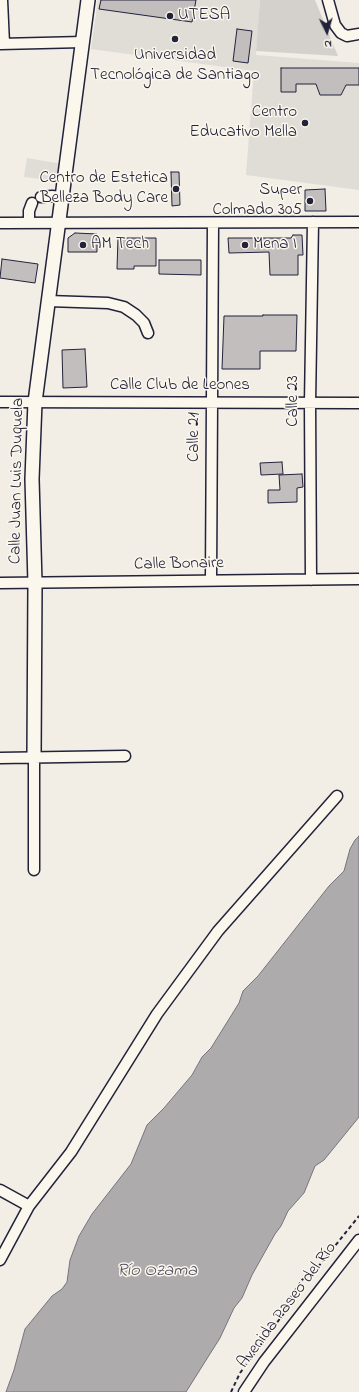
<!DOCTYPE html>
<meta charset="utf-8">
<style>
body{margin:0}
#map{position:relative;width:359px;height:1392px;overflow:hidden;background:#f2eee5;font-family:"Indie Flower",sans-serif}
canvas{display:block}
.north{position:absolute;left:307px;top:12px;width:40px;height:40px;-webkit-text-stroke:3px #fbf7ec;paint-order:stroke;rotate:175deg;font-size:11px;font-weight:700;line-height:16px;text-align:center;color:#22223b}
.north::after{content:'';display:block;margin:auto;width:14px;height:18px;background:#22223b;clip-path:polygon(50% 0,100% 100%,50% 72%,0 100%)}
</style>
<div id="map">
<canvas width="359" height="1392"></canvas>
<div class="north">N</div>
</div>
<script>
const g = document.querySelector('canvas').getContext('2d');
g.lineJoin = 'round';
function fill(path, color) { g.fillStyle = color; g.fill(path, 'evenodd'); }
const toPath = rows => new Path2D(rows.map(r => 'M' + r).join(''));
function strokePath(path, color, width, dash) { g.strokeStyle = color; g.lineWidth = width; g.lineCap = dash ? 'butt' : 'round'; g.setLineDash(dash || []); g.stroke(path); }
function write(font, color, halo, rows, align = 'center') {
  g.font = font + ' "Indie Flower",sans-serif'; g.lineWidth = 3; g.setLineDash([]); g.textBaseline = 'middle'; g.strokeStyle = halo; g.fillStyle = color; for (const [text, x, y, turn = 0] of rows) {
    g.save(); g.translate(x, y); g.rotate((+turn || 0) * Math.PI / 180); g.textAlign = isNaN(turn) ? turn : align; if (halo) g.strokeText(text, 0, 0); g.fillText(text, 0, 0); g.restore();
  }
}
fill(toPath([
 [98,0,260,0,256,55,359,63,359,190,246,175,254,71,91,49],
 [27,158,62,164,59,181,24,177]
]), '#e0dcd6');
fill(toPath([
 [260,0,315,0,338,56,256,51]
]), '#d4d1cc');
const water = toPath([
 [359,836,359,1117,324,1160,315,1166,304,1193,288,1211,281,1226,275,1234,252,1275,242,1298,234,1308,220,1338,186,1392,6,1392,14,1370,25,1329,52,1296,62,1289,67,1282,70,1260,79,1236,92,1214,131,1164,147,1125,164,1108,192,1075,202,1057,211,1048,239,1003,243,991,258,976,329,886,344,871,350,849,355,840,359,836]
]);
fill(water, '#aeabad');
strokePath(water, '#76747f', 1);
const building = toPath([
 [101,0,196,0,192,22,99,9,101,0],
 [237,29,252,31,248,63,233,61,237,29],
 [281,68,359,68,359,85,346,85,341,95,320,95,316,84,296,84,296,92,281,92,281,68],
 [171,172,179,172,180,205,172,206,171,172],
 [325,189,326,211,305,211,305,190,325,189],
 [75,233,97,234,97,252,68,252,68,238,75,233],
 [293,235,302,235,303,255,298,255,298,275,270,275,269,252,229,253,228,238,291,238,293,235],
 [118,238,156,238,156,266,134,266,134,269,117,269,118,238],
 [2,259,38,264,35,283,0,278,2,259],
 [159,260,201,260,201,275,159,274,159,260],
 [263,315,297,315,296,351,260,351,260,369,222,369,224,316,263,316,263,315],
 [85,349,87,387,63,388,62,350,85,349],
 [282,462,283,474,261,475,260,463,282,462],
 [302,474,303,487,297,488,297,502,268,503,268,490,280,490,279,475,302,474]
]);
fill(building, '#c2bebe');
strokePath(building, '#22223b', 1);
const minor = toPath([
 [2,0,4,44],
 [328,0,335,25,341,33,347,36,359,34],
 [0,44,83,42],
 [41,197,52,196,62,197],
 [29,222,29,211,32,203],
 [0,223,359,222],
 [48,301,108,303,124,307,136,315,144,323,148,333],
 [0,402,359,403],
 [211,580,213,223],
 [311,580,310,403,313,222],
 [0,583,359,579],
 [0,758,125,756],
 [34,870,34,757],
 [0,1190,29,1206],
 [0,1260,29,1206,71,1152,157,1014,218,931,337,796],
 [244,1392,264,1362,359,1240]
]);
const major = toPath([
 [34,757,35,583,32,479,35,402,88,0]
]);
strokePath(minor, '#22223b', 13);
strokePath(major, '#22223b', 16);
strokePath(toPath([
 [231,1392,240,1373,287,1309,292,1295,302,1280,318,1267,359,1216]
]), '#22223b', 2, [4, 3]);
strokePath(minor, '#fbf7ec', 10);
strokePath(major, '#fbf7ec', 13);
for (const [x, y, r, color] of [
 [170,16,4,"#22223b"],
 [175,39,4,"#22223b"],
 [305,123,4,"#22223b"],
 [176,189,4,"#22223b"],
 [310,201,4,"#22223b"],
 [83,245,4,"#22223b"],
 [245,245,4,"#22223b"]
]) { const dot = new Path2D(); dot.arc(x, y, r, 0, 2 * Math.PI); g.fillStyle = color; g.fill(dot); strokePath(dot, '#fbf7ec', 1.5); }
write('17px', '#22223b', '#fbf7ec', [
 ["UTESA",178,16],
 ["Universidad",175,56,"center"],
 ["Tecnológica de Santiago",175,76,"center"],
 ["Centro",297,113,"right"],
 ["Educativo Mella",297,133,"right"],
 ["Centro de Estetica",168,179,"right"],
 ["Belleza Body Care",168,199,"right"],
 ["Super",302,191,"right"],
 ["Colmado 305",302,211,"right"],
 ["AM Tech",91,245],
 ["Mena I",253,245]
], 'left');
write('17px', '#22223b', '#fbf7ec', [
 ["Calle Club de Leones",180,386],
 ["Calle 23",294,401,-90],
 ["Calle 21",195,437,-90],
 ["Calle Juan Luis Duquela",18,481,-89],
 ["Calle Bonaire",179,565,-1],
 ["Avenida Paseo del Río",288,1306,-53]
]);
write('italic 18px', '#535263', '#fbf7ec', [
 ["Río Ozama",157,1272]
]);
</script>
